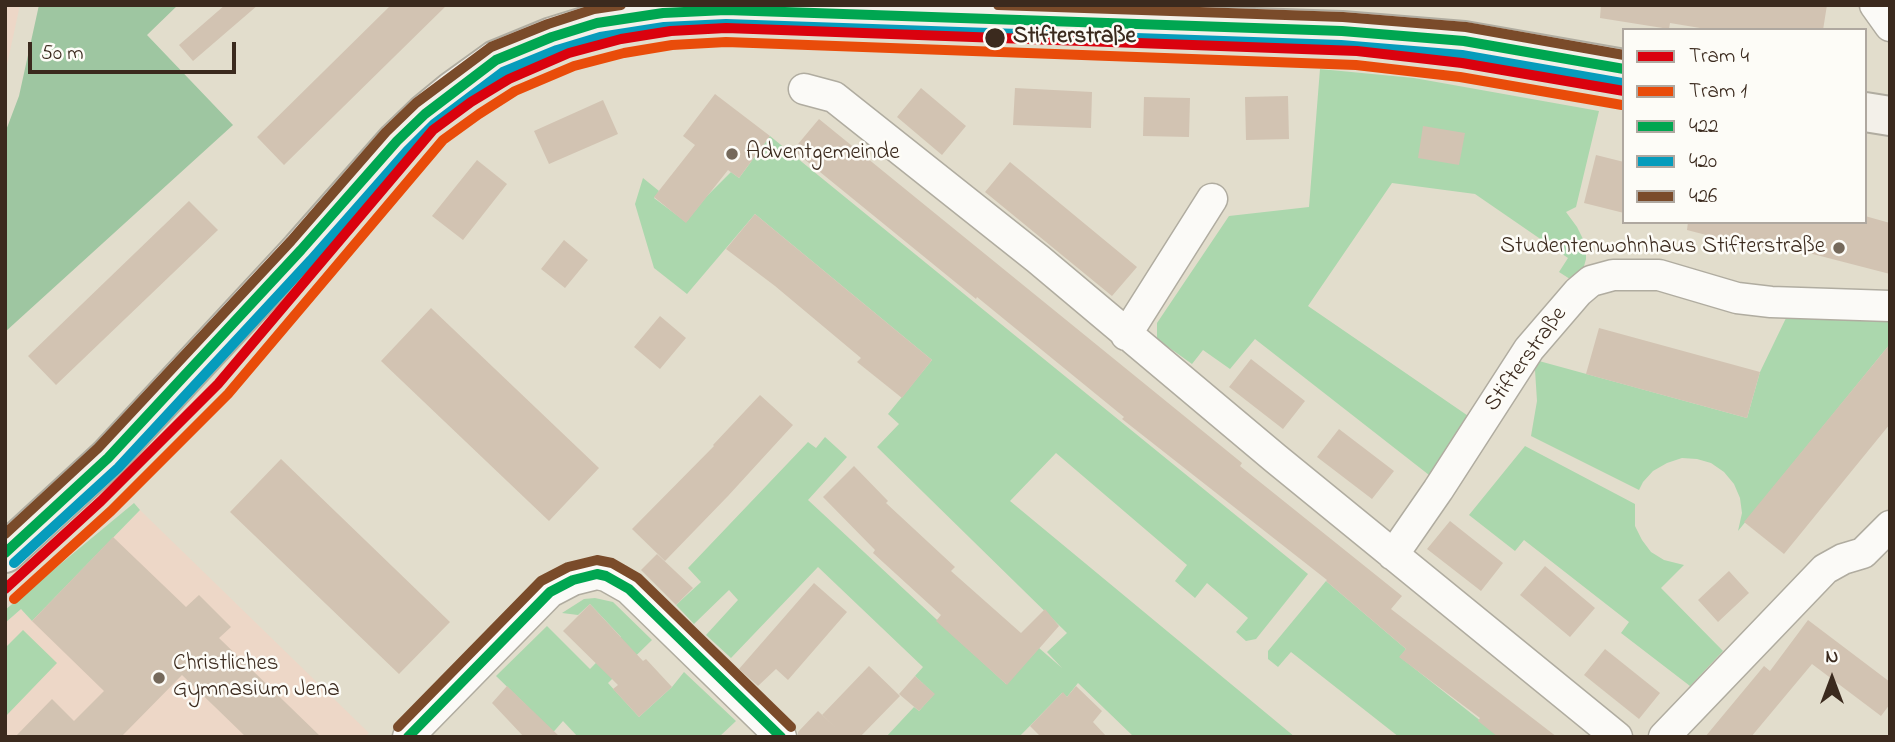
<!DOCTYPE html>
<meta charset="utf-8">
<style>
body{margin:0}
#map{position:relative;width:1895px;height:742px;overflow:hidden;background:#e2ddcc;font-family:"Indie Flower",sans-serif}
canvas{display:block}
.frame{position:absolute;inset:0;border:7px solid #3b2a1e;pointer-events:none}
.legend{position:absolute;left:1622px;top:28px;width:245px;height:196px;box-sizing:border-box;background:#fdfcf7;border:2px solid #afa8a0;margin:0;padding:9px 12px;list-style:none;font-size:21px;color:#3b2a1e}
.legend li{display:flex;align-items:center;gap:14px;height:35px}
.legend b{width:35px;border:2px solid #afa8a0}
.north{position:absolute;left:1797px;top:644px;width:70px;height:70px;-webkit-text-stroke:5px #fdfcf7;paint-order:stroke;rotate:0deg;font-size:19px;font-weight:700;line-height:28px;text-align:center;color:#3b2a1e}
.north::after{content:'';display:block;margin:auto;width:24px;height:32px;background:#3b2a1e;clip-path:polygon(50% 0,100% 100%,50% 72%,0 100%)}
.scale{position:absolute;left:28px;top:42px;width:208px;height:32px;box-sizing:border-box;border:4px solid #3b2a1e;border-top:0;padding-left:9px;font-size:21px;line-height:24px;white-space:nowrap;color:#3b2a1e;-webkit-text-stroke:5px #fdfcf7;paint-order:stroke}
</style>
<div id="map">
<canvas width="1895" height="742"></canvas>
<div class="frame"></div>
<ul class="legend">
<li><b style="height:9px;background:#da020e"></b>Tram 4</li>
<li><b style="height:9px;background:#e94c0a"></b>Tram 1</li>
<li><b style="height:9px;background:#00a651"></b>422</li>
<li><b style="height:9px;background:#069cbc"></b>420</li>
<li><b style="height:9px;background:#7a4b2a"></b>426</li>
</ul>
<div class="north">N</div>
<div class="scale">50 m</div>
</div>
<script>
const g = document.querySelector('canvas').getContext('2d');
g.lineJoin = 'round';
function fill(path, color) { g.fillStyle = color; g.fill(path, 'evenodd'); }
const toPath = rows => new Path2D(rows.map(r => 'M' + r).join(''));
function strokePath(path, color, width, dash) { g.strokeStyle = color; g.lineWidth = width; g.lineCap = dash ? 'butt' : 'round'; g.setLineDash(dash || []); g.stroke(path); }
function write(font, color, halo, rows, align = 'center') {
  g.font = font + ' "Indie Flower",sans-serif'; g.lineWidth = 5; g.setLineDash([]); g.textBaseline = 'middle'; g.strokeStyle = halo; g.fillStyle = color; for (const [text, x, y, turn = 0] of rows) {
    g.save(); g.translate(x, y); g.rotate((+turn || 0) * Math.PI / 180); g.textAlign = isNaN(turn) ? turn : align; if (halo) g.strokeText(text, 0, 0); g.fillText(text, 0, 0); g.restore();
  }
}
fill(toPath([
 [5,5,20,5,5,74],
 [140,510,369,733,365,737,5,737,5,623,21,609,32,621]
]), '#edd7c7');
fill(toPath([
 [1320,69,1414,78,1599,111,1576,207,1566,212,1577,227,1586,245,1586,259,1581,277,1573,281,1559,272,1568,258,1475,194,1392,183,1308,306,1477,422,1438,482,1255,339,1230,369,1203,350,1192,364,1157,339,1157,323,1229,216,1309,207],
 [770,136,1308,574,1256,639,1246,641,1236,632,1248,618,1207,583,1195,598,1175,581,1187,565,1056,453,1010,501,1295,737,1134,737,1078,683,1067,697,1062,693,1019,737,886,737,914,707,919,711,934,694,915,676,923,667,818,567,731,658,706,635,738,600,729,590,694,624,676,605,701,582,688,568,808,442,816,448,825,437,847,457,808,500,1006,684,1039,648,1062,668,1047,652,1067,633,877,447,899,424,888,414,932,360,755,214,687,294,654,268,635,204,643,178,659,191,654,198,686,222,706,197,731,172,739,178],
 [1787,316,1890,320,1890,344,1738,531,1742,513,1740,498,1734,484,1724,472,1711,463,1697,459,1682,458,1667,463,1653,471,1643,482,1639,490,1531,436,1537,401,1535,370,1539,361,1747,418,1760,372],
 [1525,446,1635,504,1635,526,1642,540,1651,552,1664,560,1684,565,1661,588,1723,651,1690,686,1621,633,1629,622,1524,540,1515,551,1469,515],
 [134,503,140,510,32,621,21,609,5,623,5,610],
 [1326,581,1406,649,1400,657,1501,737,1399,737,1291,652,1278,667,1268,659,1268,651],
 [595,598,613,602,652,640,608,683,639,717,672,687,684,672,736,721,719,737,578,737,563,721,549,737,528,707,496,676,547,626,590,669,621,637,590,604,578,615,562,613,584,599],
 [23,630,57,663,5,717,5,648]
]), '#abd7ad');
fill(toPath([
 [39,5,178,5,147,35,233,125,5,332,5,133,19,96]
]), '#9ec6a1');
fill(toPath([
 [225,5,258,5,193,61,179,45],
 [391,5,447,5,284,165,257,137],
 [1601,5,1827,5,1823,30,1712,30,1670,23,1669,29,1600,18],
 [921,88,966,126,942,155,897,117],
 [1015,88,1092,92,1091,128,1013,125],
 [715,94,770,136,739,178,728,170,686,223,654,197,695,145,683,136],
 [1288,96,1289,139,1246,140,1245,97],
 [1144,97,1190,98,1189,137,1143,136],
 [603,100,618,134,549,164,534,131],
 [819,119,1242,463,1240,466,1402,596,1391,609,1557,737,1498,737,1478,721,1480,718,1399,657,1406,649,1326,581,1327,580,1122,419,1124,417,1037,346,977,297,976,299,793,150],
 [1423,126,1465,133,1459,165,1418,158],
 [1596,155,1624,162,1624,213,1584,203],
 [477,160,507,184,463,240,432,216],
 [1010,162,1137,267,1112,296,985,192],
 [189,201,218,230,56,385,28,356],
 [755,214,932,360,902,398,857,362,861,358,775,286,726,249],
 [1865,216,1890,223,1890,274,1774,244,1772,252,1687,230,1688,222,1865,222],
 [564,240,588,260,565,288,541,269],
 [431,308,599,468,549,521,381,361],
 [660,316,686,338,660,369,634,347],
 [1599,328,1760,372,1747,418,1586,374],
 [1890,344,1890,424,1784,554,1744,522],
 [1251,359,1305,401,1283,429,1229,387],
 [760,395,793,425,728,496,665,561,632,529,714,446,713,445],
 [1339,429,1394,471,1372,499,1317,457],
 [281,459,450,622,399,674,230,512],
 [854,466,888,501,886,503,955,567,951,571,1021,633,1045,609,1059,626,1007,685,936,621,941,615,873,553,875,550,823,497],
 [1450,521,1503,563,1481,591,1427,549],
 [113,537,186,607,199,595,231,627,219,638,321,737,246,737,182,675,121,737,15,737,52,699,74,721,104,691,32,621],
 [657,554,693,588,676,605,641,570],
 [1545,566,1595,608,1570,637,1520,595],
 [1729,571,1749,593,1718,622,1698,600],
 [814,583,847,612,788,680,776,669,758,686,739,669],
 [590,604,643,661,646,659,672,687,639,717,613,689,618,685,563,631],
 [1808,620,1890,682,1890,704,1881,716,1812,664,1751,737,1705,737,1764,666,1770,671],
 [1605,649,1660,693,1639,719,1584,675],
 [869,666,900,696,860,737,798,737,798,732,818,711,836,728,822,715],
 [915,676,935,694,919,711,899,694],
 [507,686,560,737,524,737,492,703],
 [1076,686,1102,711,1093,722,1107,737,1041,737,1030,726,1063,692,1067,697]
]), '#d2c3b2');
const street = toPath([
 [1875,5,1890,26],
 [804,89,834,97,1038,259,1275,458,1617,737],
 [1126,335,1212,199],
 [1393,555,1438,490,1529,349,1578,292,1591,281,1613,275,1659,275,1737,298,1771,302,1890,306],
 [408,737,550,592,573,580,597,574,606,576,629,589,781,737],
 [1664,737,1825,569,1843,559,1863,553,1890,526]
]);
const secondary = toPath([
 [1865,112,1890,116],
 [5,553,108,458,301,250,397,141,425,114,453,91,496,60,552,37,597,23,663,13,726,10,1342,31,1464,41,1624,69]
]);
strokePath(street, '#b0aca0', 33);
strokePath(secondary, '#b0aca0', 42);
strokePath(street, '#fbfaf7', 30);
strokePath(secondary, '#f3f0e9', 38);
strokePath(toPath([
 [5,553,108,458,301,250,397,141,425,114,496,60,552,37,597,23,663,13,726,10,1342,31,1464,41,1624,69],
 [408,737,550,592,573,580,597,574,606,576,629,589,781,737]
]), '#00a651', 10);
strokePath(toPath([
 [14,563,118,468,311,260,407,151,434,124,503,72,557,50,600,37,664,27,726,24,1341,45,1462,55,1622,83]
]), '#069cbc', 10);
strokePath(toPath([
 [998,5,1343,17,1466,27,1624,55],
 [5,534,98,448,291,241,386,132,416,103,491,47,548,24,594,9,621,5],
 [398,727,541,581,568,567,597,560,612,563,638,578,791,727]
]), '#7a4b2a', 10);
strokePath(toPath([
 [5,589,101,501,218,384,433,130,471,102,509,79,569,53,621,39,671,31,726,28,1357,51,1462,63,1624,91]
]), '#da020e', 10);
strokePath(toPath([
 [14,599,111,511,228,394,443,140,479,114,515,91,574,66,624,53,672,45,726,42,1356,65,1460,77,1622,105]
]), '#e94c0a', 10);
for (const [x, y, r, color] of [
 [995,38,11,"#3b2a1e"],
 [732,154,7,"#75695b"],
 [1839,248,7,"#75695b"],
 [159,678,7,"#75695b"]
]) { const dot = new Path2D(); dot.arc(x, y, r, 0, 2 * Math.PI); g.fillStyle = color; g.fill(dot); strokePath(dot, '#fdfcf7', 2.5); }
write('bold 23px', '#3b2a1e', '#fdfcf7', [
 ["Stifterstraße",1013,38]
], 'left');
write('23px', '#3b2a1e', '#fdfcf7', [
 ["Adventgemeinde",746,154],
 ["Studentenwohnhaus Stifterstraße",1825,248,"right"],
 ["Christliches",173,665],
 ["Gymnasium Jena",173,691]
], 'left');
write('23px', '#3b2a1e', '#fdfcf7', [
 ["Stifterstraße",1527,360,-54]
]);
</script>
